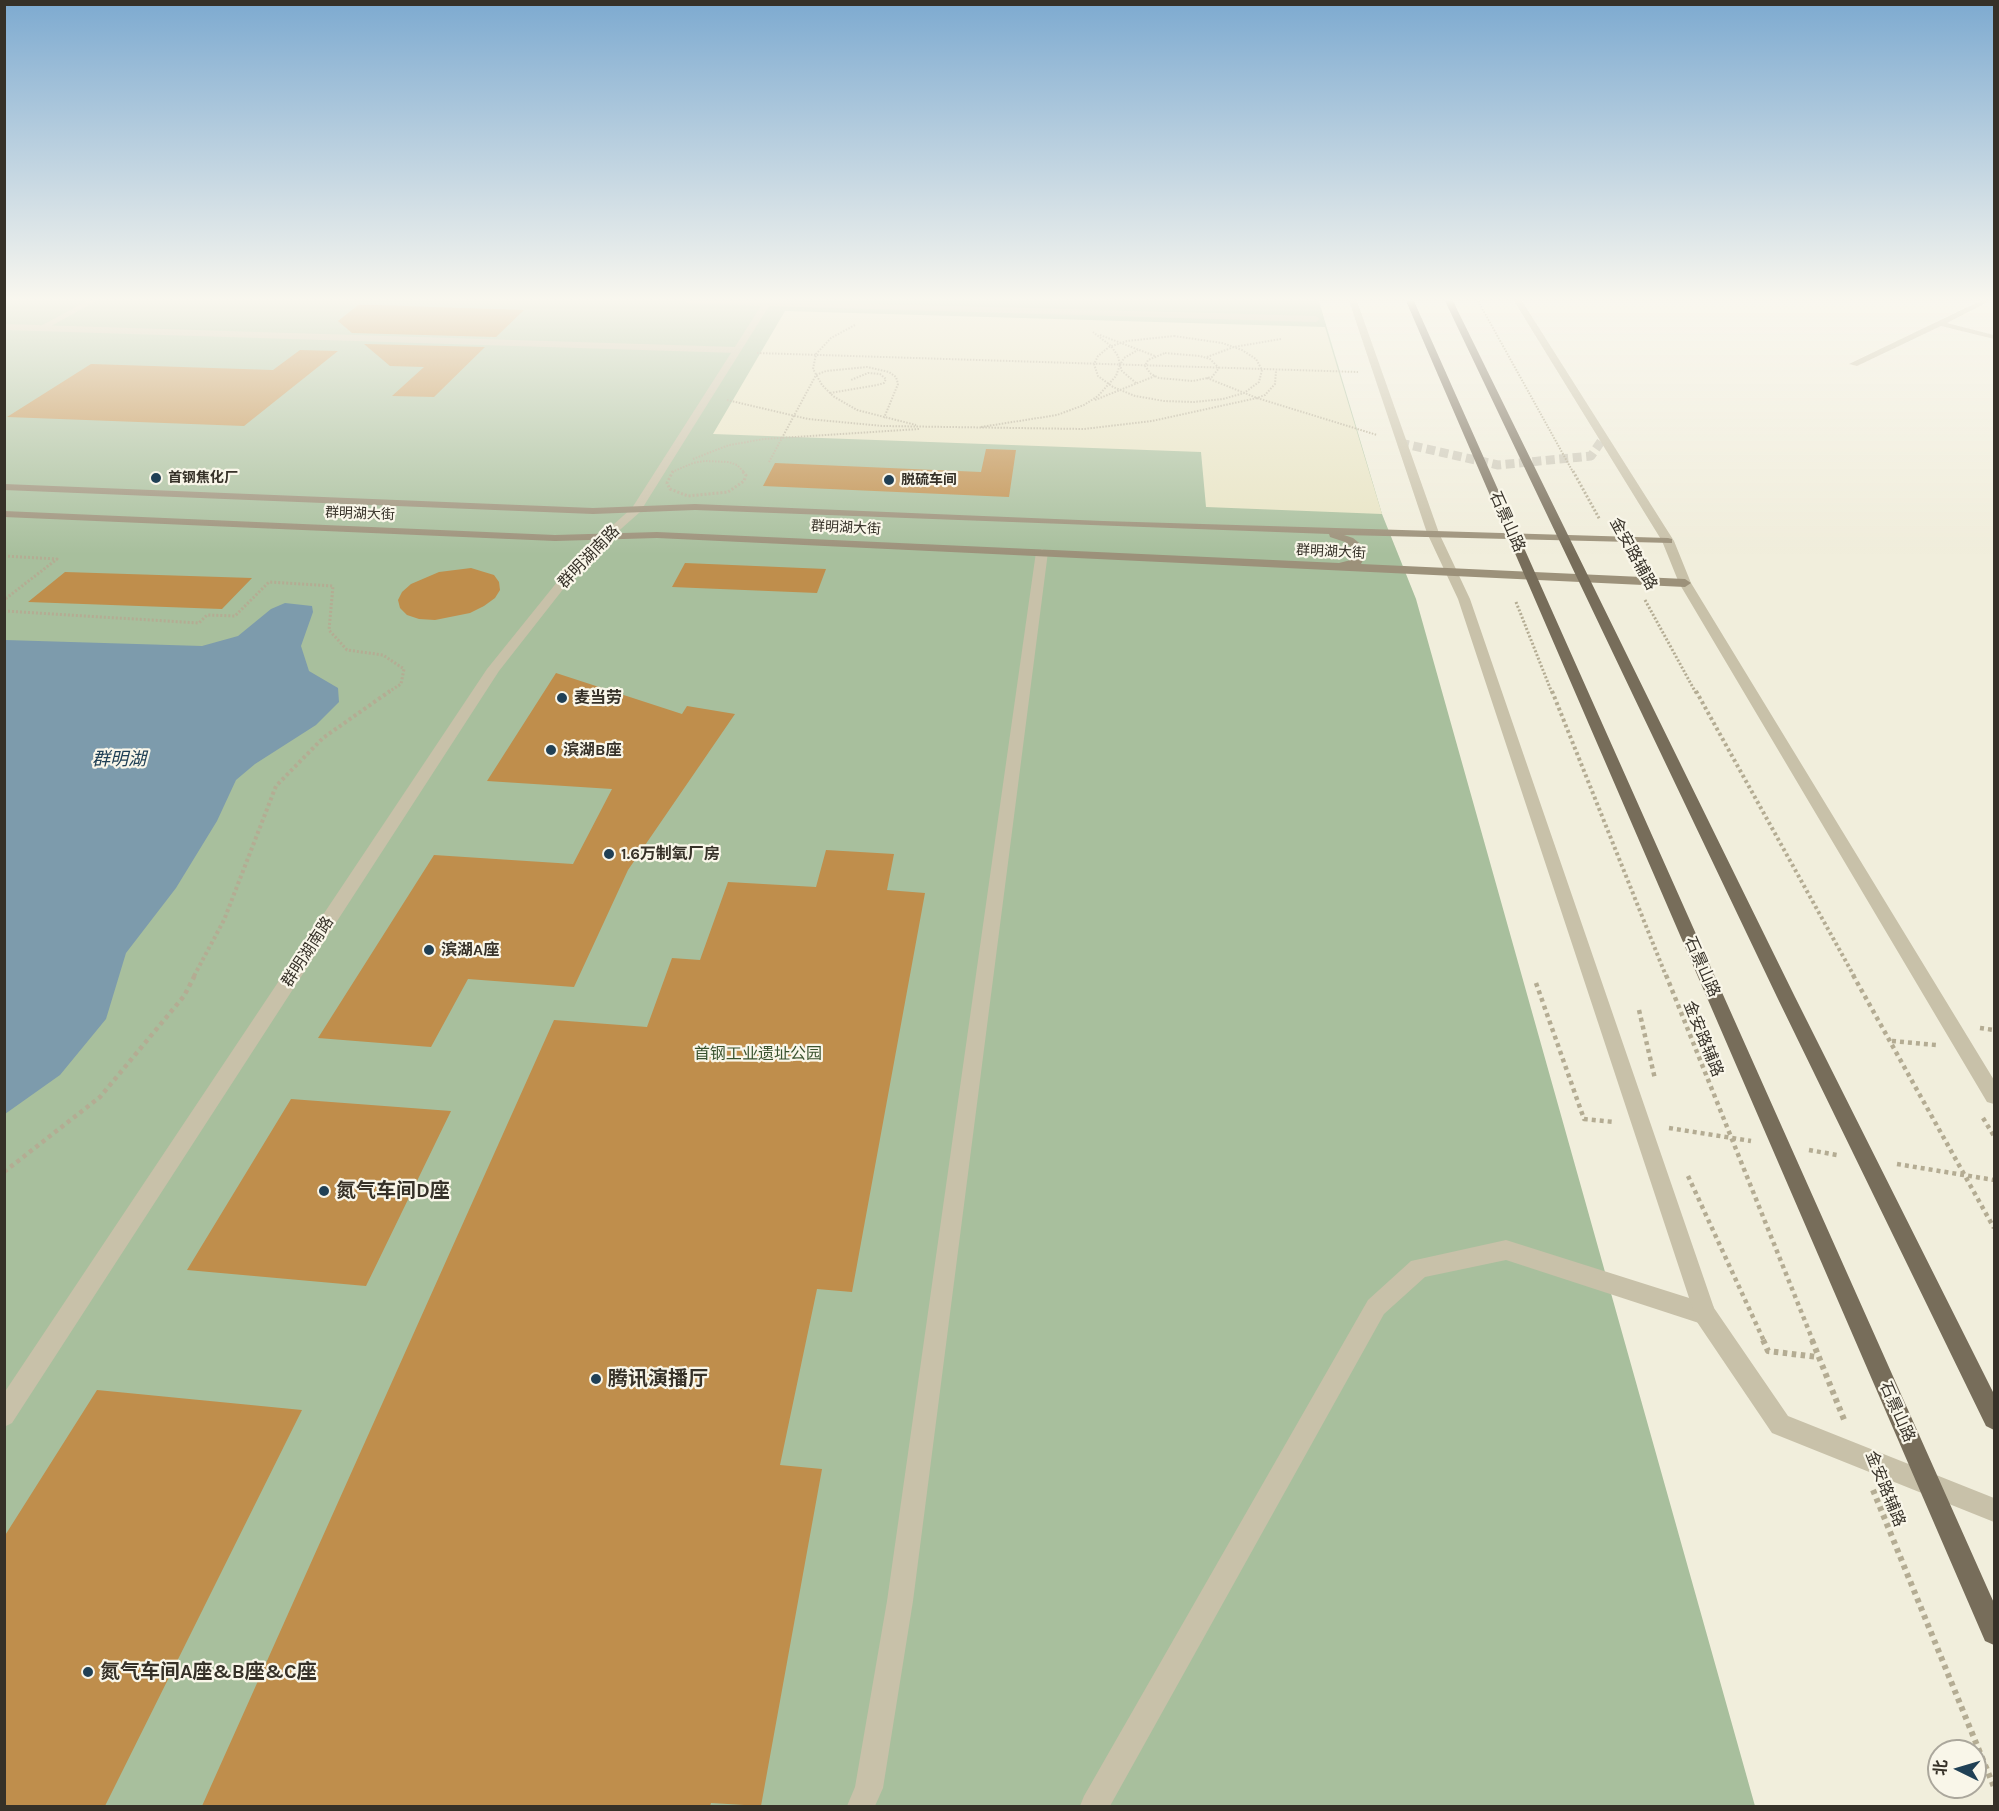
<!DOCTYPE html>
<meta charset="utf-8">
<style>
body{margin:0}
#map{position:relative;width:1999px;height:1811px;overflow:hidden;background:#f1eedc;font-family:Karla,"Noto Sans SC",sans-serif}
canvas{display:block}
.frame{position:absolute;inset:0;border:6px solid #363128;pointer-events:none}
.north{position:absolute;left:1927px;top:1739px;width:60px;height:60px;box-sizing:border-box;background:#f9f6e9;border:2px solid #aba79c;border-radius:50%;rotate:275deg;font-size:16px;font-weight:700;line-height:24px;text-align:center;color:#363128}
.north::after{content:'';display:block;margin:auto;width:21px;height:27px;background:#204055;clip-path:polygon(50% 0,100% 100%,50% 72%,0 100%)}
</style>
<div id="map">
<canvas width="1999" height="1811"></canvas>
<div class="frame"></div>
<div class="north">北</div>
</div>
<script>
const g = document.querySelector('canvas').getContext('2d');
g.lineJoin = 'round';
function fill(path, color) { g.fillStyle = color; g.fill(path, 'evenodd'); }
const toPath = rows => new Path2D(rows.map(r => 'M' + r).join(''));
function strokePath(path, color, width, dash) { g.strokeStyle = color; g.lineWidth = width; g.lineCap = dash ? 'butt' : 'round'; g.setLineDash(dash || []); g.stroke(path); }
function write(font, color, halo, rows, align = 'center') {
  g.font = font + ' Karla,"Noto Sans SC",sans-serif'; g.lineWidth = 4.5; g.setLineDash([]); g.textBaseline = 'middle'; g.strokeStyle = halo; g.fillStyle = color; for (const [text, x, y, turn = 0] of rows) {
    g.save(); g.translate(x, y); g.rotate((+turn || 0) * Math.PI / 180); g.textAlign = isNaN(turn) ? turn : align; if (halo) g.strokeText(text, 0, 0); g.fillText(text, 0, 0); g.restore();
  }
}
fill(toPath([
 [5,301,1319,301,1382,514,1416,599,1755,1806,5,1806]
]), '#a8bf9d');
fill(toPath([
 [785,311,1325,327,1382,514,1206,507,1201,452,713,434]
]), '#e8e4c4');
fill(toPath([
 [285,603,312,606,313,612,301,646,309,671,338,688,339,702,316,725,255,764,236,780,217,821,176,888,126,953,106,1019,60,1075,5,1114,5,640,202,646,238,636,271,609]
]), '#7d9bac');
fill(toPath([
 [358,305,375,305,524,310,496,337,352,333,338,321],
 [364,344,485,347,434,397,392,396,424,367,390,366],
 [300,350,338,351,244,426,7,417,91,364,273,370],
 [986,449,1016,450,1009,497,763,486,775,463,981,472],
 [685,563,826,569,817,593,672,587],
 [471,568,494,575,499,582,500,590,495,598,484,606,470,613,435,620,419,619,407,615,400,608,398,600,402,592,411,584,439,572],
 [65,572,252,578,222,609,28,602],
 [556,673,682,714,687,706,735,714,628,870,574,987,468,979,431,1047,318,1038,434,855,573,864,612,789,487,781],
 [826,850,894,854,887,890,925,893,852,1292,817,1289,780,1465,822,1469,761,1806,711,1803,710,1806,202,1806,554,1020,647,1027,672,958,700,960,728,882,816,887],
 [291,1099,451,1111,366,1286,187,1270],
 [97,1390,302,1410,105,1806,4,1806,4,1537]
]), '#bf8e4c');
strokePath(toPath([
 [1400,443,1498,465,1591,456,1604,437]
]), '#ccc8b8', 9, [9, 4.5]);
strokePath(toPath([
 [1478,301,1573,472],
 [855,325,831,338,816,354,813,369,822,385,833,396,857,410,916,425],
 [1100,335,1155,356],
 [1174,336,1222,343,1242,350,1256,359,1262,370,1259,382,1244,393,1223,399,1194,402,1164,401,1135,396,1113,387,1098,376,1094,364,1098,356,1109,347,1127,341,1174,336],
 [757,353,1358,372],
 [1165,353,1200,356,1210,359,1219,368,1212,377,1193,381,1159,378,1151,374,1145,366,1148,360,1165,353],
 [1207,357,1234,347,1281,339],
 [1207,378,1257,398,1377,435],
 [1136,383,1122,371,1120,365,1124,358,1138,350],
 [830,393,877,385,884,383,886,379,880,374,868,373,851,380],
 [727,400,808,419,883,426,1084,429,1152,421,1257,398,1265,395,1275,384,1276,371],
 [1095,400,1155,376],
 [981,427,1057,415,1084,405,1098,396,1116,376,1120,365,1118,356,1111,346,1093,332],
 [693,459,729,445,764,439,919,429],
 [769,462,816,375,826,371,867,367,889,372,896,377,898,384,884,418],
 [672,472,693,463,705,461,729,462,737,465,744,472]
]), '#b4ac93', 2, [1.5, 1.5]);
strokePath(toPath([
 [673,471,667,483,670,489,688,496,728,492,744,481,746,475,742,471],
 [1573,471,1600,520],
 [4,556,57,559,4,600],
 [1645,600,1696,693],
 [1516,602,1552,693],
 [4,611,199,623,207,615,235,616,269,582,333,586,329,630,347,650,383,655,404,669,401,684,387,693]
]), '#b4ac93', 3, [2, 2]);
strokePath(toPath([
 [1552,691,1666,976],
 [1696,691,1854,976],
 [194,976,224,920,276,786,323,738,390,691]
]), '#b4ac93', 4, [3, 3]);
strokePath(toPath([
 [1666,975,1813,1341],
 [1853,975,1994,1228],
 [1536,983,1584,1119,1614,1122],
 [1639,1010,1655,1079],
 [1980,1028,1994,1030],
 [1892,1041,1936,1045],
 [1983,1118,1994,1136],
 [1669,1128,1751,1141],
 [1809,1150,1837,1155],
 [1897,1164,1994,1180],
 [4,1172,100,1097,184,996,195,975],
 [1688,1176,1764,1341]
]), '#b4ac93', 4.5, [4, 4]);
strokePath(toPath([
 [1763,1340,1768,1351,1817,1357],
 [1812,1340,1845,1422],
 [1873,1490,1994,1787]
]), '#b4ac93', 6, [4.5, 4.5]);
fill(toPath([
 [1980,301,1990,301,1947,323,1994,335,1994,339,1941,326,1857,366,1849,364,1980,301],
 [4,324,737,347,741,350,737,353,4,330,4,324]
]), '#c8c1a9');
fill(toPath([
 [87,301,96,301,44,330,37,328,87,301],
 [684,301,772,301,1316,316,1320,319,1316,322,769,306,640,512,586,560,499,671,12,1423,4,1427,4,1393,487,669,578,556,632,508,761,306,688,303,684,301],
 [1042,549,1048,552,913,1601,883,1788,875,1806,847,1806,855,1787,887,1601,1036,552,1042,549],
 [1506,1240,1705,1303,1713,1306,1716,1314,1713,1322,1705,1325,1506,1260,1425,1277,1384,1314,1110,1806,1080,1806,1084,1796,1368,1300,1411,1261,1506,1240]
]), '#c8c1a9');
fill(toPath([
 [1349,301,1357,301,1439,533,1470,599,1714,1308,1788,1416,1994,1498,1994,1522,1772,1433,1697,1322,1458,599,1427,533,1349,301],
 [1514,301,1522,301,1674,541,1691,583,1994,1080,1994,1104,1987,1102,1679,583,1662,541,1514,301]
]), '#c8c1a9');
fill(toPath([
 [4,484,593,508,695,504,1103,521,1668,538,1672,539,1672,543,1344,535,1353,538,1368,550,1361,564,1685,579,1691,583,1685,587,657,538,555,541,4,517,4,511,555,535,657,532,1339,563,1351,560,1356,551,1345,542,1330,537,1329,534,695,510,593,514,4,490,4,484]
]), '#9c917a');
fill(toPath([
 [1406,301,1414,301,1994,1603,1994,1645,1985,1641,1406,301],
 [1445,301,1453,301,1795,997,1994,1394,1994,1430,1986,1426,1777,997,1445,301]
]), '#776d5a');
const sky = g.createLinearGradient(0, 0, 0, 554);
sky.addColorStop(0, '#7daad0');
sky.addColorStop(0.54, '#f9f7ef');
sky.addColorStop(1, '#f9f7ef00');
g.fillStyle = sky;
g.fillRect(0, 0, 1999, 554);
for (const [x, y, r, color] of [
 [156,478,6,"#204055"],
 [889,480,6,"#204055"],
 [562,698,6,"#204055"],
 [551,750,6,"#204055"],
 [609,854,6,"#204055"],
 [429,950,6,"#204055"],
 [324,1191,6,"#204055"],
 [596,1379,6,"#204055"],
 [88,1672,6,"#204055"]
]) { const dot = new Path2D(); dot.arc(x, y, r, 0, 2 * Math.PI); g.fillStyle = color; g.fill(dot); strokePath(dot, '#f9f6e9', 2); }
write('bold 14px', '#363128', '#f9f6e9', [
 ["首钢焦化厂",168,478],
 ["脱硫车间",901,480]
], 'left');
write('14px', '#363128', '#f9f6e9', [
 ["群明湖大街",360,514,2],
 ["群明湖大街",846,528,3],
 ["群明湖大街",1331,552,3]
]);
write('16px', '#363128', '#f9f6e9', [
 ["石景山路",1507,522,66],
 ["金安路辅路",1633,554,61],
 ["群明湖南路",589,557,-46],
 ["群明湖南路",308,952,-57],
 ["石景山路",1702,967,66],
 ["金安路辅路",1703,1039,68],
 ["石景山路",1897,1412,66],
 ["金安路辅路",1885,1489,68]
]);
write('bold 16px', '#363128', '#f9f6e9', [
 ["麦当劳",574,698],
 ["滨湖B座",563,750],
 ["1.6万制氧厂房",621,854],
 ["滨湖A座",441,950]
], 'left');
write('16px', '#39522e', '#f9f6e9', [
 ["首钢工业遗址公园",758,1054]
]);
write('italic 18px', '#204055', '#f9f6e9', [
 ["群明湖",119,760]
]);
write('bold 20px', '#363128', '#f9f6e9', [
 ["氮气车间D座",336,1191],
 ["腾讯演播厅",608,1379],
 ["氮气车间A座&B座&C座",100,1672]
], 'left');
</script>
